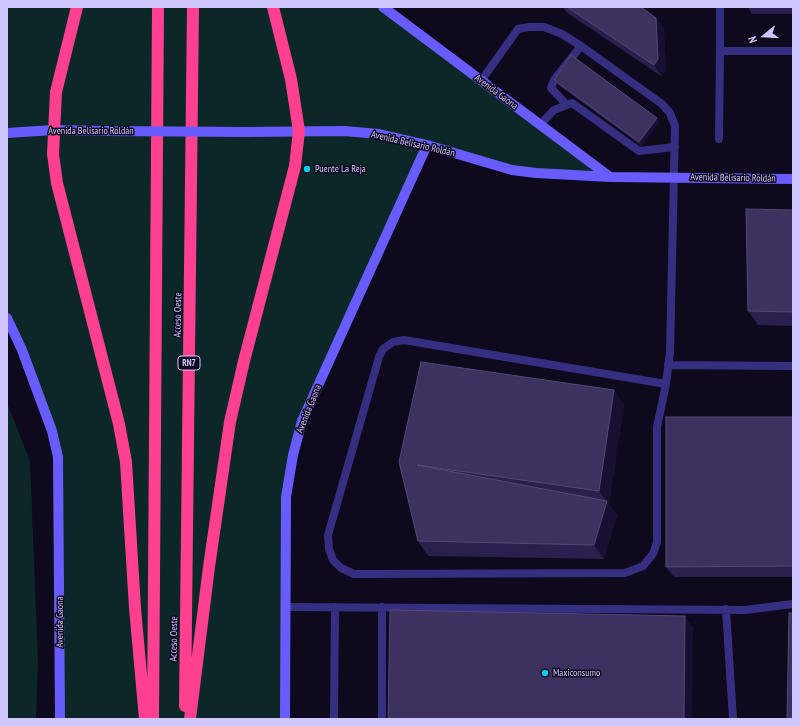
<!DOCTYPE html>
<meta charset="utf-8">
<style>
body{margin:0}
#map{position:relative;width:800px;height:726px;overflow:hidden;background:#0e091d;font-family:"PT Sans Narrow",sans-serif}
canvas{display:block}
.frame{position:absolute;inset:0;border:8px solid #cfc5ff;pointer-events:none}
.north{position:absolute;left:744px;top:16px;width:40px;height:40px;-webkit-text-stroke:3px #0e091d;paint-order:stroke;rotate:252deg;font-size:11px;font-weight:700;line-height:16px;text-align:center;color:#cfc5ff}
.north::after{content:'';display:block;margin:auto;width:14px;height:18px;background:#cfc5ff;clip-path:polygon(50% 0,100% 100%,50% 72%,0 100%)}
</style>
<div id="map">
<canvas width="800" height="726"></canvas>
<div class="frame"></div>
<div class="north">N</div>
</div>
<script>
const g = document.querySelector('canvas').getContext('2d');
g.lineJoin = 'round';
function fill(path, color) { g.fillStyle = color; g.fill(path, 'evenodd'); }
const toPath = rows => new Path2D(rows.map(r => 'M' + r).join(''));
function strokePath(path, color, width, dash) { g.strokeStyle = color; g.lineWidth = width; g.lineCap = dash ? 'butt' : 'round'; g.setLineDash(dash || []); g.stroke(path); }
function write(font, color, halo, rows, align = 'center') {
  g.font = font + ' "PT Sans Narrow",sans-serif'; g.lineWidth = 3; g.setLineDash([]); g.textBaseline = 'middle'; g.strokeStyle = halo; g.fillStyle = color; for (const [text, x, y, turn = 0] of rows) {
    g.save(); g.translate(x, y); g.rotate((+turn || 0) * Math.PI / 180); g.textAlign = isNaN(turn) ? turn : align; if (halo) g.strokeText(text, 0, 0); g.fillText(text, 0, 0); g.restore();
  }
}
fill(toPath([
 [7,7,383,7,610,177,536,173,427,145,302,421,286,497,285,719,60,719,58,457,7,318],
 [7,403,30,461,38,661,36,719,7,719]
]), '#0c2727');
strokePath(toPath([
 [720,51,720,7],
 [481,81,518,29,529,27,544,27,562,34,581,46,662,104,670,113,675,126,670,352,666,384,657,427,657,542,653,554,643,566,625,573,354,574,341,568,333,560,329,549,328,535,379,357,383,349,393,342,404,340,666,384],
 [567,105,551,88,554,80,581,46],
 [540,125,554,110,572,103,639,151,675,147],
 [719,139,720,51,793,51],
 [668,365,793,366],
 [286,607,745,610,793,604],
 [726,609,733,719],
 [334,719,335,607],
 [382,719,382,607]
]), '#362f81', 8);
strokePath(toPath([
 [383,7,610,177],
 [247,132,344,131,379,134,427,145,512,170,536,173,610,177,793,179],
 [7,133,53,130,105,131],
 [7,318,22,350,52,431,58,457,60,719],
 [285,719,286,497,293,455,302,421,427,145]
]), '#695cff', 10);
strokePath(toPath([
 [77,7,56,92,53,154,57,183,119,424,126,462,135,608,145,719],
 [185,706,193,7],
 [153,719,158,7],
 [190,719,209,567,230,422,244,361,295,166,299,131,291,79,273,7]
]), '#ff4091', 12);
strokePath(toPath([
 [105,131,247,132]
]), '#695cff', 10);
fill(toPath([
 [563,7,641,7,656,18,664,29,666,70,661,76,566,12],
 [748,7,793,7,793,14,752,14],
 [554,80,659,122,642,146,556,83],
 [793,210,793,326,758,325,748,311],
 [624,404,609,504,617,515,604,559,428,556,418,541,399,462],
 [793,417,793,577,674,577,666,567]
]), '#2b1f4d');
fill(toPath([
 [656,18,664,29,666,70,661,76,654,65],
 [657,118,659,122,642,146,639,142],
 [614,390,624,404,609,504,617,515,604,559,594,545,607,502,599,491],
 [685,616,693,627,692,719,684,719]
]), '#180f32');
const building = toPath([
 [567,7,641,7,656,18,658,59,654,65,567,7],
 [571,55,657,118,639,142,554,80,571,55],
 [746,209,793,210,793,312,748,311,746,209],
 [421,362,614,390,599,491,417,465,607,501,594,545,418,541,399,462,421,362],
 [666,417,793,417,793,566,666,567,666,417],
 [390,610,685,616,684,719,388,719,390,610],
 [789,613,793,613,793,719,787,719,789,613]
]);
fill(building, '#3d3160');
strokePath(building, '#544879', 1);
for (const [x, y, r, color] of [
 [307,169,4,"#00cbf0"],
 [545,673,4,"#00cbf0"]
]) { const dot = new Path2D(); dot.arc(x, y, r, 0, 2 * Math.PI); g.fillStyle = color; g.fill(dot); strokePath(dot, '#0e091d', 1.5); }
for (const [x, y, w] of [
 [189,363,22]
]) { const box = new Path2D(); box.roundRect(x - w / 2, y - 7, w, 14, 3); g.fillStyle = '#0e091d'; g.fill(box); strokePath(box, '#cfc5ff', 1); }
write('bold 9px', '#cfc5ff', null, [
 ["RN7",189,363]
]);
write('10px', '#cfc5ff', '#0e091d', [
 ["Avenida Gaona",496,92,37],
 ["Avenida Belisario Roldán",91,131],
 ["Avenida Belisario Roldán",413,144,13],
 ["Avenida Belisario Roldán",733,178,1],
 ["Acceso Oeste",178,315,-89],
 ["Avenida Gaona",309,409,-68],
 ["Avenida Gaona",60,622,-90],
 ["Acceso Oeste",174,639,-89]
]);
write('10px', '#cfc5ff', '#0e091d', [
 ["Puente La Reja",315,169],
 ["Maxiconsumo",553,673]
], 'left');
</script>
